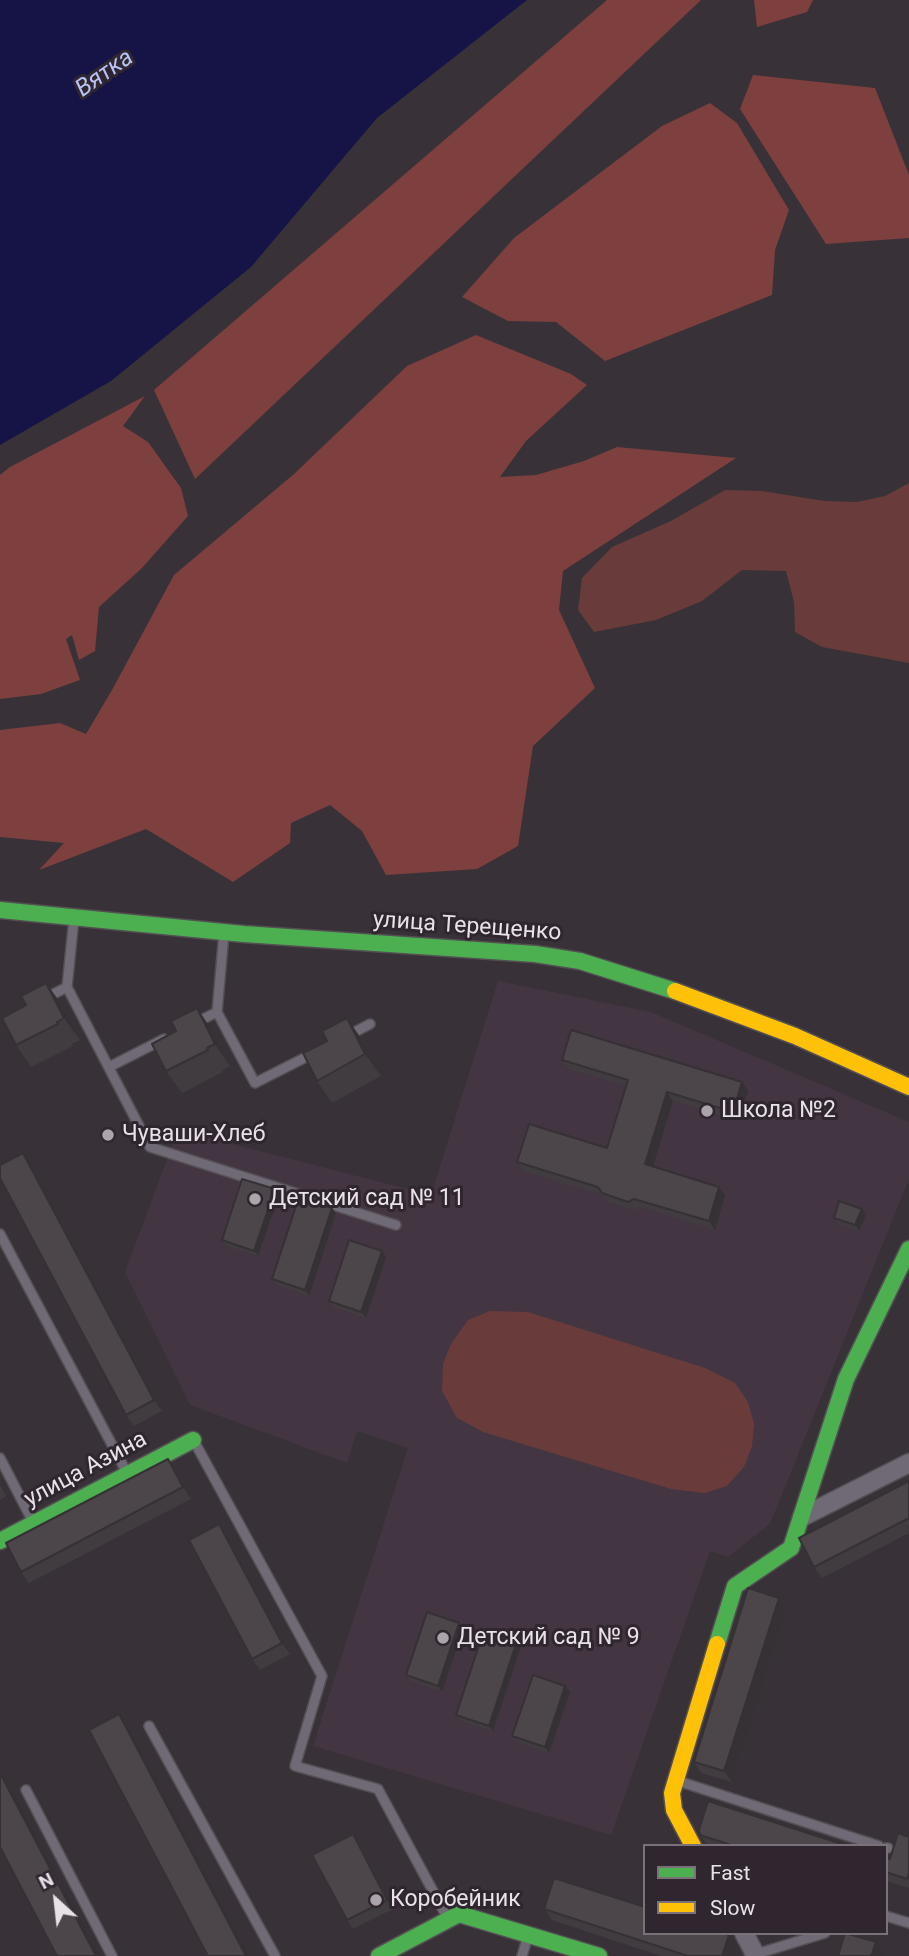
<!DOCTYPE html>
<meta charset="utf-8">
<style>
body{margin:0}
#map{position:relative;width:909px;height:1956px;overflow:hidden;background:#383238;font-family:Roboto,sans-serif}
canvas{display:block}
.legend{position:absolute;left:643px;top:1844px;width:245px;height:91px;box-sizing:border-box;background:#30262f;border:2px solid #7a7179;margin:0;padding:9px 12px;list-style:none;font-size:21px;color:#e9e1e8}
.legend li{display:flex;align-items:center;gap:14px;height:35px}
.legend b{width:35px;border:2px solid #7a7179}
.north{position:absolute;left:21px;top:1865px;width:70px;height:70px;-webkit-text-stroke:5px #30262f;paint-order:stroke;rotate:333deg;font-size:19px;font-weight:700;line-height:28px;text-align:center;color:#e9e1e8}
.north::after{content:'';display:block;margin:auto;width:24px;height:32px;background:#e9e1e8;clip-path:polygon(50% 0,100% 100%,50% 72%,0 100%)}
</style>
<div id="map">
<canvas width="909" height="1956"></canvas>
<ul class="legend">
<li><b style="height:9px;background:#4caf50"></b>Fast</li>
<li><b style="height:9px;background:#ffc107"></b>Slow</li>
</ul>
<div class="north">N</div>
</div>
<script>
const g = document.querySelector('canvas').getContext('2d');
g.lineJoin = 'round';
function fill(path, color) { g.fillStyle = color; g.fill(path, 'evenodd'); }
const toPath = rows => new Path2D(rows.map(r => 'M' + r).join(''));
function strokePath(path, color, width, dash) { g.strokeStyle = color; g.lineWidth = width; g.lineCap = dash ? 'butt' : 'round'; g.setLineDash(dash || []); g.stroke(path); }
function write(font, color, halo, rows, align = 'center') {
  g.font = font + ' Roboto,sans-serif'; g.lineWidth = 6; g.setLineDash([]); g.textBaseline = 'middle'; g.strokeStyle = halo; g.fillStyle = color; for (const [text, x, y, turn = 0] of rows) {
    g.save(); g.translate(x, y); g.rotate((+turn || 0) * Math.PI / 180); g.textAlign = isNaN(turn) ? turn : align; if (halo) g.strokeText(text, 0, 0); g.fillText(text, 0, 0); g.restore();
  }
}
fill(toPath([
 [498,981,651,1012,909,1122,909,1179,770,1524,728,1557,710,1551,611,1835,313,1746,408,1448,357,1431,347,1463,190,1405,125,1272,178,1130,431,1195]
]), '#433542');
fill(toPath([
 [909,483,909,663,822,647,795,632,794,602,786,571,742,570,702,601,656,620,594,632,578,610,582,578,612,547,671,521,725,490,762,491,824,501,857,502,885,496],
 [490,1311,528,1312,705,1368,735,1383,748,1402,754,1424,752,1446,744,1467,727,1486,705,1493,671,1489,483,1432,457,1418,442,1391,443,1364,451,1344,468,1320]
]), '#693c3b');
fill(toPath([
 [607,0,701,0,195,479,154,390],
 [754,0,813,0,807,12,757,27],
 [753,75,875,88,909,175,909,238,826,244,740,109],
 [710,103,737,123,789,210,775,250,772,295,605,361,556,322,508,321,462,297,514,238,662,126],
 [476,335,571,374,587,385,526,441,500,477,536,475,584,461,617,447,736,458,563,571,559,610,595,688,533,746,518,846,477,869,386,875,362,831,330,805,291,823,290,843,233,882,146,829,39,870,64,843,0,837,0,730,60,723,86,734,112,690,174,575,294,474,407,366],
 [145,396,123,426,148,442,181,488,188,516,142,568,99,607,95,651,79,660,72,635,66,639,80,680,41,694,0,699,0,475,10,467]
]), '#7e3f3f');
fill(toPath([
 [0,0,527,0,377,118,251,267,111,381,0,445]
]), '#161447');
const lane = toPath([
 [74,918,67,987,150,1147,396,1225],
 [44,999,67,987],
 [217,1012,255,1083,316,1052],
 [195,1023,217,1012,224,933],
 [347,1036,370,1024],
 [109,1067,164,1039],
 [0,1234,127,1473],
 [194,1441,322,1676,295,1766,378,1789,448,1919],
 [0,1458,33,1522],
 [149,1726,275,1956],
 [678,1781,879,1846],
 [26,1790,112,1956],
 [886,1848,888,1848],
 [886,1916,909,1923],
 [756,1954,825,1933],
 [522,1956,528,1936]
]);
const street = toPath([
 [802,1517,909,1463],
 [744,1933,756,1956]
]);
const fast = toPath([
 [0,910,244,934,535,954,580,961,675,991],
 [0,1541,193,1440],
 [717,1644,735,1586,791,1548,846,1379,909,1249],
 [379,1956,459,1914,599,1956]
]);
const slow = toPath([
 [675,991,795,1036,909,1087],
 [693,1846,674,1810,672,1793,717,1644]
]);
strokePath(lane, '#534f53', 12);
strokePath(street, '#534f53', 21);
strokePath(fast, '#534f53', 19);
strokePath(slow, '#534f53', 19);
strokePath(lane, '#706a77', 9);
strokePath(street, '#706a77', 18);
strokePath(fast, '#4caf50', 16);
strokePath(slow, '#ffc107', 16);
fill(toPath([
 [46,983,62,1005,80,1040,72,1044,73,1046,31,1067,16,1045,26,1005],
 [347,1018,362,1040,381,1076,332,1103,317,1081,327,1041],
 [212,1030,230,1066,222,1070,223,1072,182,1093,166,1071],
 [562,1060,748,1091,739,1121,673,1101,653,1167,725,1195,715,1230,640,1207,634,1210,608,1202,603,1195,523,1171,517,1162,607,1148,626,1086,568,1069],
 [31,1164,162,1411,134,1426,126,1415],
 [279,1195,258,1256,226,1246,222,1240],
 [336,1213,309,1296,276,1285,272,1279],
 [866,1215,859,1231,838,1224,834,1218],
 [382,1251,386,1257,366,1318,333,1307,329,1301],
 [168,1459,176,1471,191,1499,29,1583,21,1572],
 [909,1481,909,1533,822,1578,814,1567],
 [0,1485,6,1496,0,1500],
 [227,1535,290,1654,260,1670,252,1659],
 [779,1598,787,1609,732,1782,701,1773,694,1762],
 [459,1623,463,1629,442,1692,410,1681,406,1675],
 [517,1641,521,1646,493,1731,460,1721,456,1715],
 [565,1686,570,1692,549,1753,516,1742,512,1736],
 [700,1835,848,1846,708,1846],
 [909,1837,909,1888,886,1881,886,1858,890,1859],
 [359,1843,393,1909,353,1929,347,1920],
 [544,1909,729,1935,737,1946,734,1956,661,1956,552,1920]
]), '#413c40');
fill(toPath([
 [46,983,62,1005,80,1040,64,1018],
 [197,1008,212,1030,230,1066,215,1044],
 [347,1018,362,1040,381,1076,365,1054],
 [742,1082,748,1091,739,1121,733,1112],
 [667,1092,673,1101,651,1173,645,1164],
 [23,1153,31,1164,162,1411,154,1400],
 [719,1187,725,1195,715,1230,709,1221],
 [275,1189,279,1195,258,1256,254,1251],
 [332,1208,336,1213,309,1296,305,1290],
 [862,1209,866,1215,859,1231,855,1225],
 [382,1251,386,1257,366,1318,361,1312],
 [168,1459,176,1471,191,1499,183,1487],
 [219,1524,227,1535,290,1654,282,1643],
 [779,1598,787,1609,732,1782,724,1771],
 [459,1623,463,1629,442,1692,438,1686],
 [517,1641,521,1646,493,1731,489,1726],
 [565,1686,570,1692,549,1753,545,1747],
 [119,1714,130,1730,249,1956,246,1956],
 [1,1775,12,1791,99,1956,96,1956],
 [353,1834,359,1843,393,1909,387,1900],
 [729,1935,737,1946,734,1956,722,1956],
 [876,1942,884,1953,883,1956,871,1956]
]), '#353134');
const building = toPath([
 [46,983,64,1018,57,1022,58,1024,16,1045,2,1018,26,1005,21,996,46,983],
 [197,1008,215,1044,207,1048,208,1050,166,1071,152,1044,176,1031,171,1021,197,1008],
 [347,1018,365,1054,317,1081,303,1053,327,1041,322,1031,347,1018],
 [571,1030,742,1082,733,1112,667,1092,645,1164,719,1187,709,1221,634,1199,628,1202,602,1193,598,1187,517,1162,529,1124,607,1148,628,1080,562,1060,571,1030],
 [23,1153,154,1400,126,1415,0,1178,0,1165,23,1153],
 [242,1179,275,1189,254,1251,222,1240,242,1179],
 [299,1197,332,1208,305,1290,272,1279,299,1197],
 [839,1201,862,1209,855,1225,834,1218,839,1201],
 [349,1240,382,1251,361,1312,329,1301,349,1240],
 [168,1459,183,1487,21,1572,6,1543,168,1459],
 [909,1481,909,1518,814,1567,799,1538,909,1481],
 [219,1524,282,1643,252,1659,189,1540,219,1524],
 [748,1588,779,1598,724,1771,694,1762,748,1588],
 [427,1612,459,1623,438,1686,406,1675,427,1612],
 [484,1630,517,1641,489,1726,456,1715,484,1630],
 [533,1675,565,1686,545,1747,512,1736,533,1675],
 [119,1714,246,1956,208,1956,89,1730,119,1714],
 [0,1775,1,1775,96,1956,57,1956,0,1847,0,1775],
 [708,1801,848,1846,734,1846,700,1835,699,1830,708,1801],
 [898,1833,909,1837,909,1873,907,1879,886,1872,886,1858,890,1859,898,1833],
 [353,1834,387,1900,347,1920,312,1855,353,1834],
 [554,1878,645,1907,645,1933,724,1933,729,1935,722,1956,688,1956,544,1909,554,1878],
 [845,1933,876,1942,871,1956,838,1956,845,1933]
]);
fill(building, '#4c464a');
strokePath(building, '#353134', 2);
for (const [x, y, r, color] of [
 [707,1111,7,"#aba4aa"],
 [108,1135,7,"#aba4aa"],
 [255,1199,7,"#aba4aa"],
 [443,1638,7,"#aba4aa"],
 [376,1900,7,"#aba4aa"]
]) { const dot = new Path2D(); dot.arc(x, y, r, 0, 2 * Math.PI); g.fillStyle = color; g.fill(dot); strokePath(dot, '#30262f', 2.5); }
write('23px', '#e9e1e8', '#30262f', [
 ["улица Терещенко",467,927,4],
 ["улица Азина",86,1470,-28]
]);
write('23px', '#e9e1e8', '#30262f', [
 ["Школа №2",721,1111],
 ["Чуваши-Хлеб",122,1135],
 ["Детский сад № 11",269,1199],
 ["Детский сад № 9",457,1638],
 ["Коробейник",390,1900]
], 'left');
write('italic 24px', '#b8c2f8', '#30262f', [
 ["Вятка",105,74,-35]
]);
</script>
